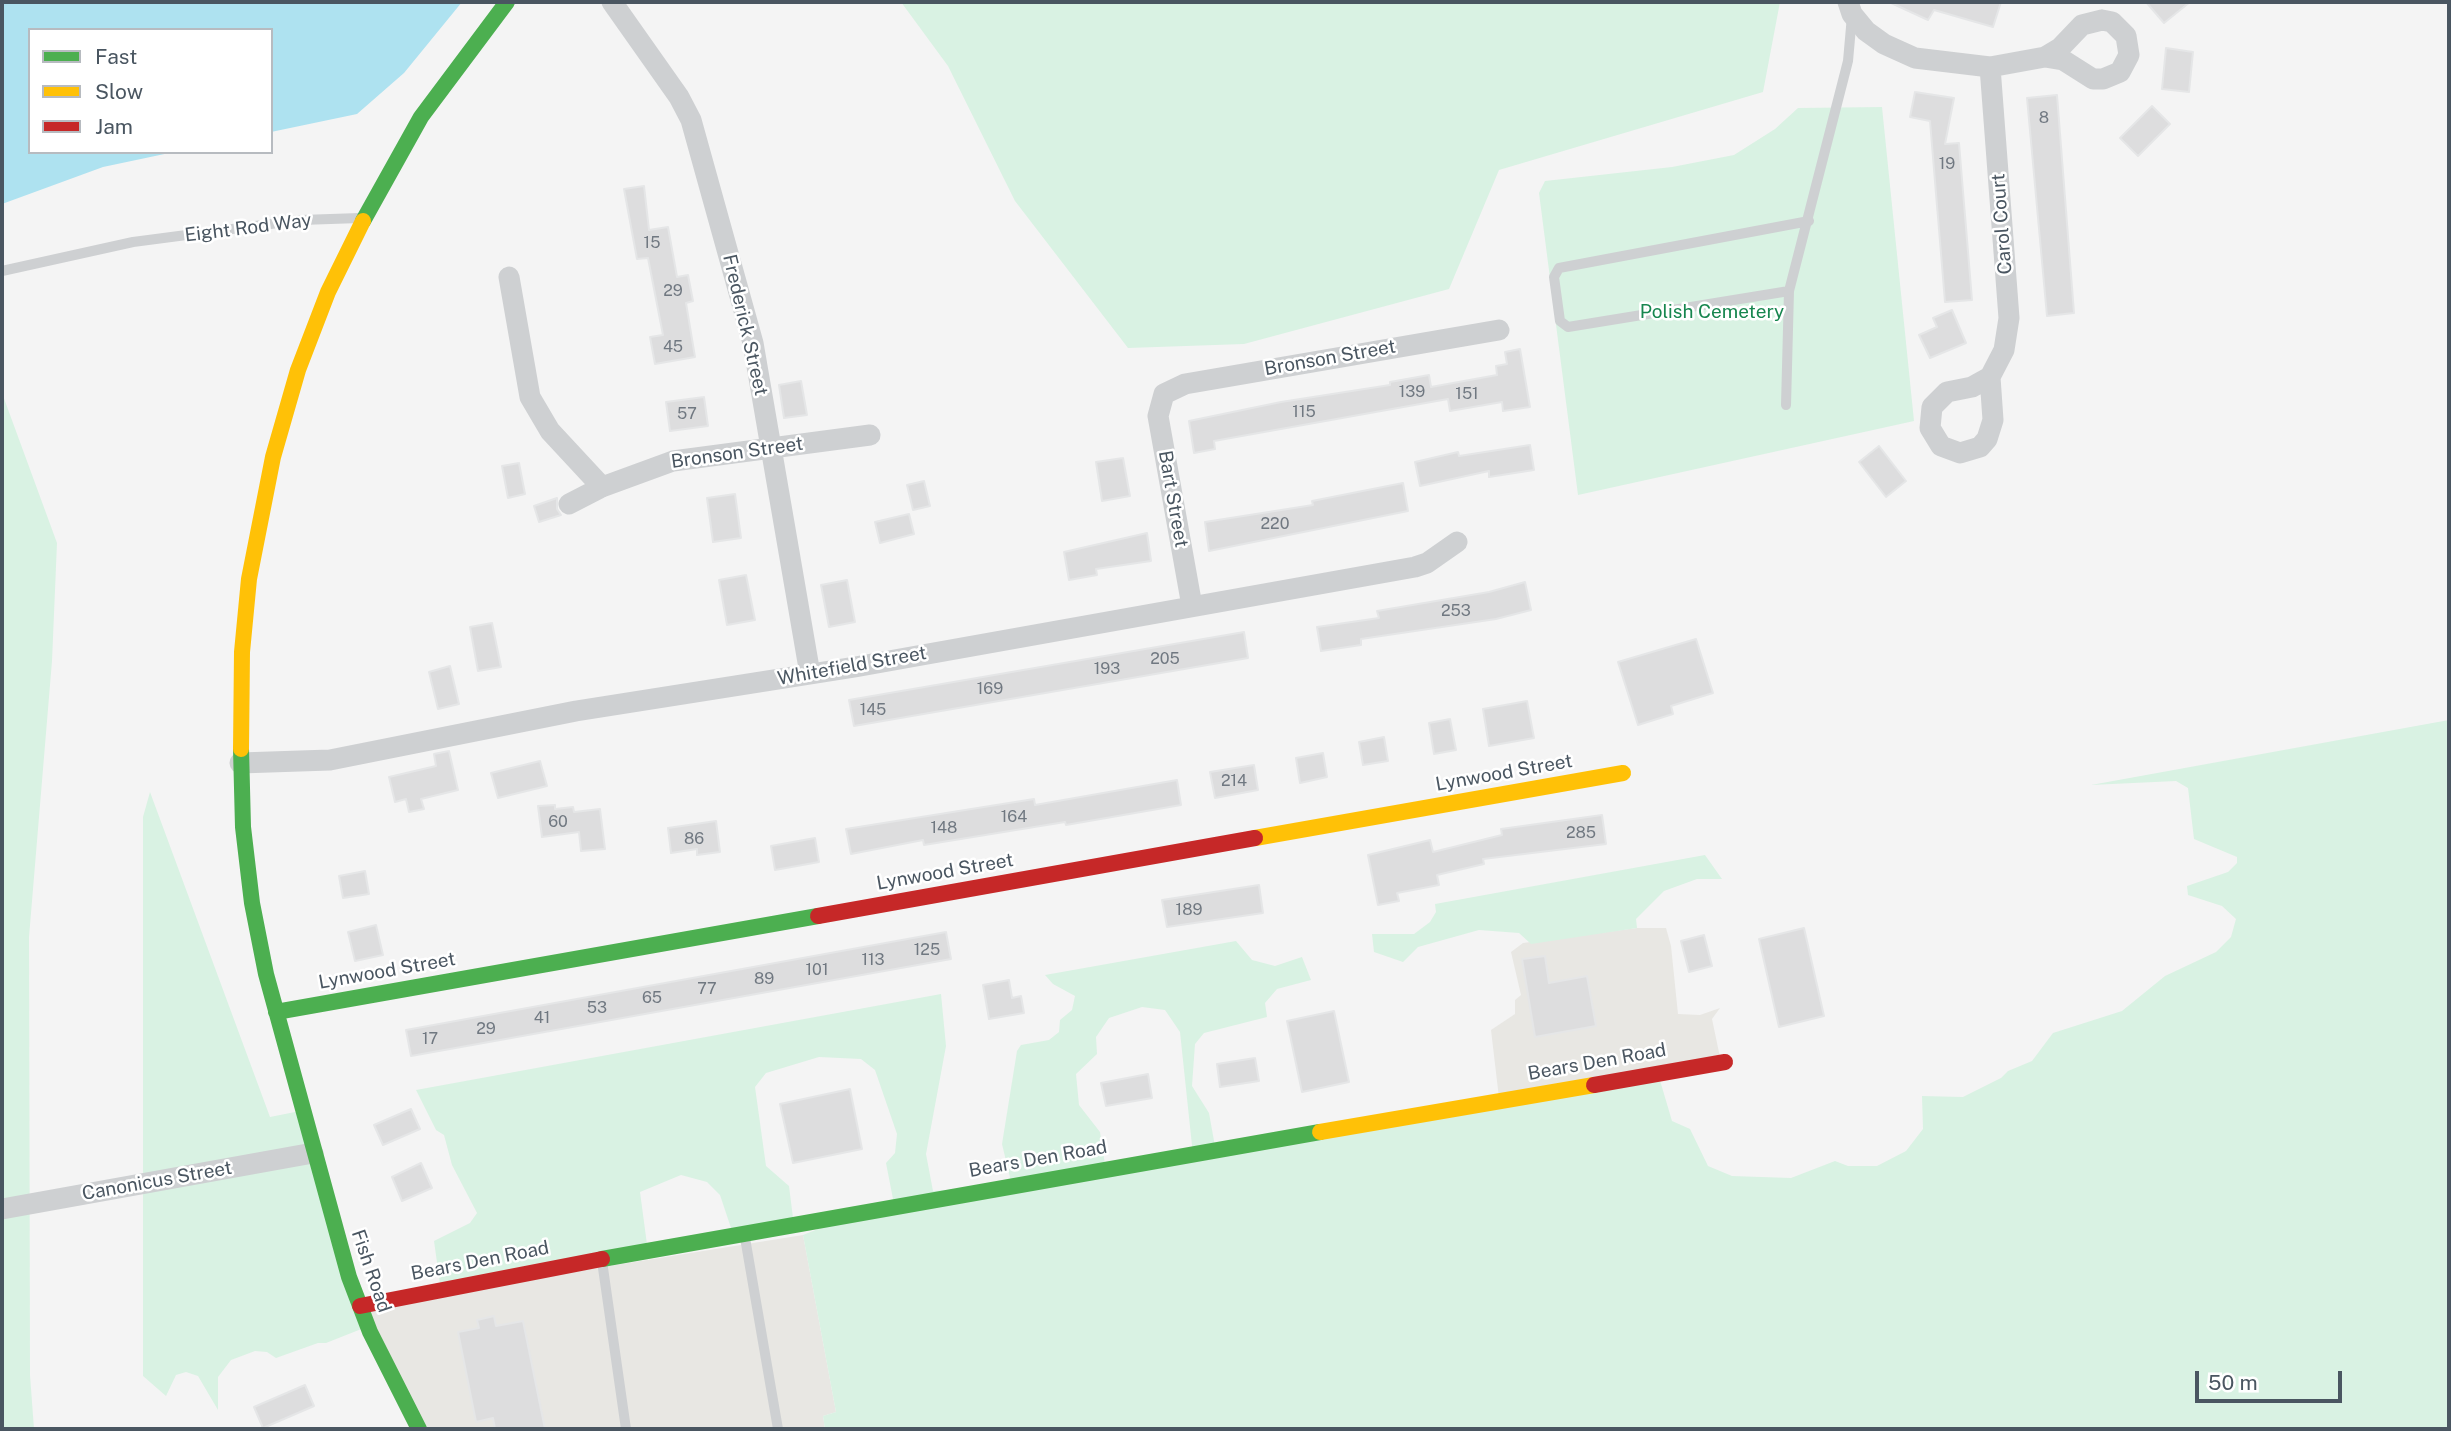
<!DOCTYPE html>
<style>
body{margin:0}
#map{position:relative;width:2451px;height:1431px;overflow:hidden;background:#f4f4f4;font-family:"Public Sans",sans-serif}
canvas{display:block}
.frame{position:absolute;inset:0;border:4px solid #4a5661;pointer-events:none}
.legend{position:absolute;left:28px;top:28px;width:245px;height:126px;box-sizing:border-box;background:#fff;border:2px solid #b7bbc0;margin:0;padding:9px 12px;list-style:none;font-size:21px;color:#4a5661}
.legend li{display:flex;align-items:center;gap:14px;height:35px}
.legend b{width:35px;border:2px solid #b7bbc0}
.scale{position:absolute;left:2195px;top:1371px;width:147px;height:32px;box-sizing:border-box;border:4px solid #4a5661;border-top:0;padding-left:9px;font-size:21px;line-height:24px;white-space:nowrap;color:#4a5661;-webkit-text-stroke:5px #fff;paint-order:stroke}
</style>
<div id="map">
<canvas width="2451" height="1431"></canvas>
<div class="frame"></div>
<ul class="legend">
<li><b style="height:9px;background:#4caf50"></b>Fast</li>
<li><b style="height:9px;background:#ffc107"></b>Slow</li>
<li><b style="height:9px;background:#c62828"></b>Jam</li>
</ul>
<div class="scale">50 m</div>
</div>
<script>
const g = document.querySelector('canvas').getContext('2d');
g.lineJoin = 'round';
function fill(path, color) { g.fillStyle = color; g.fill(path, 'evenodd'); }
const toPath = rows => new Path2D(rows.map(r => 'M' + r).join(''));
function strokePath(path, color, width, dash) { g.strokeStyle = color; g.lineWidth = width; g.lineCap = dash ? 'butt' : 'round'; g.setLineDash(dash || []); g.stroke(path); }
function write(font, color, halo, rows, align = 'center') {
  g.font = font + ' "Public Sans",sans-serif'; g.lineWidth = 5; g.setLineDash([]); g.textBaseline = 'middle'; g.strokeStyle = halo; g.fillStyle = color; for (const [text, x, y, turn = 0] of rows) {
    g.save(); g.translate(x, y); g.rotate((+turn || 0) * Math.PI / 180); g.textAlign = isNaN(turn) ? turn : align; if (halo) g.strokeText(text, 0, 0); g.fillText(text, 0, 0); g.restore();
  }
}
fill(toPath([
 [1637,928,1666,928,1671,946,1678,1014,1700,1015,1720,1008,1712,1019,1721,1062,1499,1098,1491,1030,1515,1014,1515,1000,1521,995,1511,952,1523,943],
 [803,1235,836,1412,823,1416,825,1429,420,1429,366,1305]
]), '#e8e7e3');
fill(toPath([
 [901,2,1780,2,1763,92,1499,170,1449,289,1244,344,1128,348,1015,201,948,66],
 [1882,107,1914,421,1578,495,1539,193,1545,181,1672,167,1734,155,1775,129,1798,108],
 [2,393,57,543,52,661,29,937,30,1375,34,1429,2,1429],
 [2449,720,2449,1429,825,1429,823,1416,836,1412,803,1235,893,1199,886,1163,895,1153,897,1134,875,1070,861,1059,819,1057,766,1073,755,1087,766,1166,789,1186,793,1218,734,1237,720,1195,707,1182,681,1175,640,1192,648,1252,440,1284,434,1241,470,1223,477,1213,452,1165,444,1135,436,1130,416,1090,941,994,946,1046,926,1154,933,1191,1012,1186,1002,1144,1017,1051,1021,1045,1049,1040,1059,1032,1060,1020,1072,1010,1075,996,1053,984,1045,975,1236,941,1252,960,1275,966,1302,957,1311,980,1277,989,1265,1003,1267,1017,1204,1033,1195,1044,1192,1086,1209,1113,1216,1152,1659,1077,1672,1121,1690,1129,1708,1166,1732,1176,1791,1178,1835,1161,1848,1166,1877,1166,1906,1151,1923,1129,1922,1096,1963,1097,2001,1078,2008,1071,2032,1061,2053,1033,2122,1011,2165,976,2216,952,2231,937,2236,919,2222,906,2188,895,2187,886,2228,872,2237,863,2237,857,2194,839,2188,788,2176,781,2091,785],
 [1142,1007,1165,1010,1180,1032,1193,1155,1106,1171,1100,1132,1079,1105,1076,1074,1097,1054,1096,1037,1109,1018],
 [150,792,270,1117,300,1111,369,1326,326,1343,318,1343,276,1358,267,1352,255,1351,231,1360,218,1377,218,1410,198,1376,186,1372,176,1375,166,1396,143,1376,143,817],
 [1705,855,1722,879,1697,879,1664,891,1636,919,1637,928,1531,944,1519,933,1479,930,1418,947,1403,962,1374,952,1372,934,1414,934,1430,922,1436,912,1435,904]
]), '#d9f2e3');
fill(toPath([
 [2,2,462,2,404,73,357,114,271,132,271,30,30,30,30,152,174,152,103,167,2,204]
]), '#aee2f0');
const building = toPath([
 [1889,2,2001,2,1993,27,1934,10,1928,20,1889,2],
 [2146,2,2190,2,2164,23,2146,2],
 [2166,48,2193,52,2189,92,2162,89,2166,48],
 [1915,92,1954,98,1945,144,1959,143,1972,300,1945,302,1930,121,1910,117,1915,92],
 [2057,95,2074,313,2047,316,2027,98,2057,95],
 [2152,106,2170,124,2138,156,2120,138,2152,106],
 [644,186,649,230,668,227,677,277,688,275,693,301,686,303,695,357,655,364,650,337,663,335,648,258,637,259,624,189,644,186],
 [1952,310,1966,343,1930,358,1919,335,1937,327,1933,318,1952,310],
 [1520,349,1530,407,1503,411,1502,402,1450,411,1448,399,1214,441,1215,449,1194,453,1189,421,1281,402,1390,385,1390,382,1429,375,1431,387,1497,375,1496,366,1507,364,1505,352,1520,349],
 [801,381,807,415,784,418,779,385,801,381],
 [704,397,708,426,670,431,666,402,704,397],
 [1530,445,1534,470,1489,477,1489,471,1420,486,1415,462,1458,452,1459,456,1530,445],
 [1879,446,1906,481,1886,497,1859,462,1879,446],
 [1123,458,1130,496,1102,501,1096,462,1123,458],
 [519,463,525,494,508,498,502,466,519,463],
 [924,481,930,506,913,510,907,485,924,481],
 [1403,483,1408,511,1209,551,1205,522,1313,505,1312,501,1403,483],
 [735,494,741,538,713,542,707,498,735,494],
 [557,498,557,509,561,515,539,522,534,506,557,498],
 [909,514,914,534,880,543,875,522,909,514],
 [1147,533,1151,561,1096,569,1097,575,1069,580,1064,552,1147,533],
 [746,575,755,620,727,625,719,580,746,575],
 [847,580,855,622,829,627,821,585,847,580],
 [1525,582,1531,610,1496,619,1361,639,1361,645,1321,651,1317,627,1379,618,1377,611,1489,592,1525,582],
 [492,623,501,667,478,671,470,627,492,623],
 [1244,632,1248,658,854,726,849,700,1244,632],
 [1696,639,1713,693,1671,706,1673,714,1638,725,1618,662,1696,639],
 [450,666,459,704,438,709,429,672,450,666],
 [1527,701,1534,738,1489,746,1483,709,1527,701],
 [1450,719,1456,750,1434,754,1429,723,1450,719],
 [1384,737,1388,761,1363,765,1359,742,1384,737],
 [449,751,458,790,421,799,424,809,409,812,406,799,395,802,389,777,436,766,434,754,449,751],
 [1323,753,1327,777,1300,783,1296,758,1323,753],
 [540,761,547,786,498,798,491,773,540,761],
 [1254,765,1258,790,1215,798,1210,772,1254,765],
 [1177,780,1181,805,1066,825,1065,822,924,845,923,840,851,854,846,829,1034,799,1035,805,1177,780],
 [555,805,555,809,573,807,574,812,600,809,605,849,581,851,579,832,542,837,538,806,555,805],
 [1602,815,1606,844,1483,859,1484,864,1437,875,1439,885,1397,893,1399,901,1378,905,1368,855,1430,840,1433,852,1502,835,1501,829,1602,815],
 [716,821,720,852,697,855,697,849,671,853,668,828,716,821],
 [815,838,819,862,775,870,771,846,815,838],
 [365,871,369,894,343,898,339,876,365,871],
 [1259,885,1263,913,1167,927,1162,900,1259,885],
 [376,925,383,955,355,961,348,932,376,925],
 [1804,928,1824,1016,1779,1027,1759,939,1804,928],
 [946,932,951,959,411,1056,406,1030,946,932],
 [1704,935,1712,966,1689,972,1681,941,1704,935],
 [1545,956,1549,983,1587,976,1596,1026,1535,1037,1522,959,1545,956],
 [1009,980,1012,998,1021,996,1024,1013,989,1019,983,985,1009,980],
 [1334,1011,1349,1082,1302,1092,1287,1021,1334,1011],
 [1255,1058,1259,1081,1220,1087,1217,1064,1255,1058],
 [1148,1074,1152,1098,1106,1106,1101,1083,1148,1074],
 [850,1089,862,1149,793,1163,780,1104,850,1089],
 [411,1109,420,1129,383,1145,374,1125,411,1109],
 [421,1163,432,1188,402,1201,392,1177,421,1163],
 [494,1316,496,1326,523,1321,545,1429,495,1429,493,1418,476,1422,458,1332,479,1328,477,1320,494,1316],
 [305,1385,314,1406,263,1428,254,1407,305,1385]
]);
fill(building, '#ddddde');
strokePath(building, '#e5e6e7', 2);
strokePath(toPath([
 [2,271,133,242,301,220,360,218],
 [1789,291,1568,327,1560,321,1554,277,1559,268,1809,221],
 [1786,405,1789,291,1848,61,1852,16],
 [744,1232,778,1429],
 [602,1261,626,1429]
]), '#ced0d2', 10);
strokePath(toPath([
 [612,2,679,97,691,120,753,343,810,674],
 [1848,2,1852,14,1866,31,1884,44,1915,58,1990,67,2045,57],
 [2102,20,2112,22,2126,36,2129,55,2120,72,2103,79,2093,79,2063,60,2045,57,2060,48,2082,25,2102,20],
 [509,277,530,397,550,431,602,487],
 [1990,377,2004,350,2009,318,1990,67],
 [1990,377,1993,420,1987,439,1980,447,1960,453,1941,446,1930,428,1932,407,1947,392,1972,387,1990,377],
 [569,504,602,487,673,461,870,435],
 [1192,606,1158,416,1164,394,1185,384,1499,330],
 [240,763,330,760,576,711,855,667,1415,567,1427,563,1457,542],
 [2,1209,313,1153]
]), '#ced0d2', 21);
strokePath(toPath([
 [363,221,421,117,507,2],
 [241,749,243,827,252,903,266,974,349,1277,370,1332,419,1429],
 [276,1012,818,916],
 [602,1259,1320,1132]
]), '#4caf50', 16);
strokePath(toPath([
 [241,749,242,652,249,579,273,457,298,370,328,292,363,221],
 [1255,838,1623,773],
 [1320,1132,1594,1085]
]), '#ffc107', 16);
strokePath(toPath([
 [818,916,1255,838],
 [1594,1085,1725,1062],
 [360,1306,602,1259]
]), '#c62828', 16);
write('16px', '#707881', null, [
 ["8",2044,118],
 ["19",1947,164],
 ["15",652,243],
 ["29",673,291],
 ["45",673,347],
 ["139",1412,392],
 ["151",1467,394],
 ["115",1304,412],
 ["57",687,414],
 ["220",1275,524],
 ["253",1456,611],
 ["205",1165,659],
 ["193",1107,669],
 ["169",990,689],
 ["145",873,710],
 ["214",1234,781],
 ["164",1014,817],
 ["60",558,822],
 ["148",944,828],
 ["285",1581,833],
 ["86",694,839],
 ["189",1189,910],
 ["125",927,950],
 ["113",873,960],
 ["101",817,970],
 ["89",764,979],
 ["77",707,989],
 ["65",652,998],
 ["53",597,1008],
 ["41",542,1018],
 ["29",486,1029],
 ["17",430,1039]
]);
write('19px', '#4a5661', '#fff', [
 ["Carol Court",2002,224,-94],
 ["Eight Rod Way",248,228,-7],
 ["Frederick Street",745,325,77],
 ["Bronson Street",1330,358,-10],
 ["Bronson Street",737,453,-8],
 ["Bart Street",1173,499,80],
 ["Whitefield Street",852,666,-10],
 ["Lynwood Street",1504,773,-10],
 ["Lynwood Street",945,872,-10],
 ["Lynwood Street",387,971,-10],
 ["Bears Den Road",1597,1062,-10],
 ["Bears Den Road",1038,1159,-10],
 ["Canonicus Street",157,1181,-10],
 ["Bears Den Road",480,1261,-11],
 ["Fish Road",371,1271,71]
]);
write('19px', '#17864f', '#fff', [
 ["Polish Cemetery",1712,312]
]);
</script>
